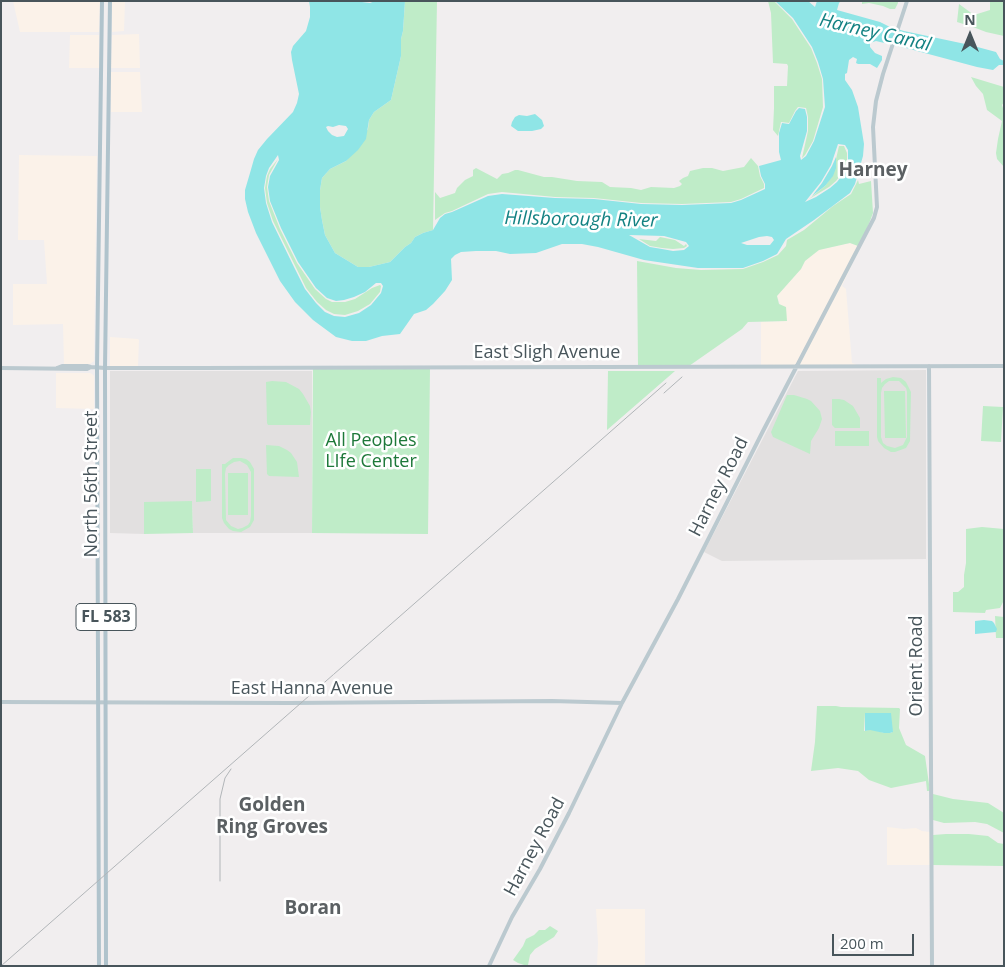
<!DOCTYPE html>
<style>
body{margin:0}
#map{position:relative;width:1005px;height:967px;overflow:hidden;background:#f1eeef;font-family:"Open Sans",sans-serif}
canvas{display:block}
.frame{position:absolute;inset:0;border:2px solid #48555b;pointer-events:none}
.north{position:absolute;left:945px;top:10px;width:50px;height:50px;-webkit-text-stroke:4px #fff;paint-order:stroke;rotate:0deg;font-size:14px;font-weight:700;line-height:20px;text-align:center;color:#48555b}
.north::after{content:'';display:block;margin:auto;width:18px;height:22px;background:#48555b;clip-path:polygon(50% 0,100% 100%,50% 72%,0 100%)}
.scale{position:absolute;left:832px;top:934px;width:82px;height:22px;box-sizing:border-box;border:2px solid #48555b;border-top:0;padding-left:6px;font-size:15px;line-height:18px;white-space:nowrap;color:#48555b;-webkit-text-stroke:4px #fff;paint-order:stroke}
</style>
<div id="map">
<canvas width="1005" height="967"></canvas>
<div class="frame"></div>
<div class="north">N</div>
<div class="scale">200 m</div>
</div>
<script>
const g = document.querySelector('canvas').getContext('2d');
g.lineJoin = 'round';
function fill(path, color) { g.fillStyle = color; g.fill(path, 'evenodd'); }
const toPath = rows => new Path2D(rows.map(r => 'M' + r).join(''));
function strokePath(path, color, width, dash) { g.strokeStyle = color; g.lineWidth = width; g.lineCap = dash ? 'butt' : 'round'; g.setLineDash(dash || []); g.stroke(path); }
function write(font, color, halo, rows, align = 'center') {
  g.font = font + ' "Open Sans",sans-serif'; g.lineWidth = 5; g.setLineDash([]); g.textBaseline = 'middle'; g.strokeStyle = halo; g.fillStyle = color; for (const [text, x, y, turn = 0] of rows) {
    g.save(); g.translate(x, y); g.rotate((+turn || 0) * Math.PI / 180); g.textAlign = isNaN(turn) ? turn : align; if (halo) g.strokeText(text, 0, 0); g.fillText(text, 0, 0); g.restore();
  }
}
fill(toPath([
 [13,1,100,1,99,32,20,32],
 [112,1,125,1,124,31,112,32],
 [139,34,140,68,111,68,112,35],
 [70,35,99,35,99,68,69,68],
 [111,72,140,72,142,112,111,112],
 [19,155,97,156,94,361,90,364,64,365,63,324,13,325,13,284,47,284,44,240,18,240],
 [850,243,858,246,796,365,761,365,761,322,787,321,777,296,801,269,805,261,818,250],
 [854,260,842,286,846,289,852,363,858,365,799,365],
 [110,337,138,339,139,340,138,366,110,366],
 [56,373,90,373,92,374,94,376,94,409,56,408],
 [887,827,904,829,916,828,922,831,930,832,930,865,887,865],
 [596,909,645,909,645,966,597,966,598,943]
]), '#fbf2e9');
fill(toPath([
 [926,370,926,559,722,561,704,552,798,371],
 [110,371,312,371,312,533,193,533,192,502,144,502,144,534,110,533]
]), '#e2e0e0');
fill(toPath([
 [405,1,437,1,433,230,423,233,415,237,411,243,405,247,390,262,369,267,358,267,335,253,325,235,322,220,320,207,320,190,322,178,330,169,346,161,368,129,369,120,374,112,391,100,401,56,401,39,403,31],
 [768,1,774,1,792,19,811,48,817,63,822,79,823,107,813,141,805,155,802,158,808,131,808,117,806,108,798,107,795,111,789,123,781,122,778,136,773,130,774,108,774,86,787,86,788,66,787,64,773,63,771,13],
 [862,1,898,1,898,3,895,9,890,9,883,6,869,3,862,4],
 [990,1,1004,1,1004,36,986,32,973,27,957,22,959,4,974,15,990,10],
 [971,77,1004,87,1004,102,1002,105,1003,108,1004,108,1004,167,997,159,996,153,998,139,1002,121,987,110,983,94,976,86],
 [839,146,844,146,847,153,847,162,843,172,836,181,829,187,809,199,825,186,832,176],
 [751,158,758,166,760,176,764,184,764,188,741,199,731,202,682,204,641,203,594,198,555,197,502,192,488,194,452,211,445,213,435,220,435,192,440,198,455,193,457,188,465,180,473,176,473,170,476,168,497,179,502,174,508,173,515,170,518,170,544,177,552,177,577,181,602,182,610,187,631,188,641,190,651,187,674,188,680,186,682,184,679,181,683,178,688,176,690,171,703,168,712,168,723,171,744,167],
 [278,159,269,175,267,187,269,201,280,229,297,263,315,289,326,299,332,302,345,302,355,299,372,288,380,285,381,286,380,292,370,304,358,311,345,315,334,314,326,310,317,302,306,288,273,221,267,203,265,188,267,176,270,169],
 [858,180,859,184,871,181,873,213,867,229,858,246,850,243,819,250,805,261,801,269,777,296,779,304,786,307,787,321,748,322,742,329,689,366,638,366,637,261,676,268,701,270,743,269,763,262,778,255,786,246,787,240,804,230,833,206,851,194],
 [660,237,675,240,684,246,686,244,687,246,684,248,673,249,662,248,650,246,639,239,656,241],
 [313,369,430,369,428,534,312,533],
 [608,371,675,371,607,430],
 [893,377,901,378,906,382,911,392,910,441,906,448,895,452,891,452,884,448,878,441,877,437,877,378,881,378,881,383,886,379],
 [889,381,899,381,906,388,907,392,907,437,903,445,895,448,887,446,883,443,881,437,881,393,882,388,885,384],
 [272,381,286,382,299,389,303,394,310,406,311,412,310,425,268,425,267,423,266,382],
 [884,391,905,391,906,438,885,438],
 [787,395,794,395,807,399,811,401,820,411,822,419,819,428,811,441,810,454,773,437,771,432],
 [832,399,839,399,844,400,853,406,860,418,860,428,835,428,832,425],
 [983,406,1003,407,1001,442,981,441],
 [835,431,869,431,869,446,835,446],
 [266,445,279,446,287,450,291,453,297,462,299,477,269,476,267,474],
 [233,458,241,458,246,459,250,462,254,469,254,520,250,527,241,532,233,531,229,529,224,523,222,518,222,464,225,464],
 [240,461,247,465,251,472,251,516,250,522,248,525,242,528,238,529,231,526,226,520,225,474,226,468,229,465,234,462],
 [196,469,211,469,211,501,196,502],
 [228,473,248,473,248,515,228,515],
 [192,501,193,533,144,534,144,502],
 [982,527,1004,529,1003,602,1000,608,986,610,985,613,953,612,953,592,958,592,964,587,964,575,966,563,966,529],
 [995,616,1004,617,1004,638,996,638],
 [817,706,836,706,841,707,899,708,900,709,899,728,906,745,925,756,930,791,927,791,926,781,891,788,869,780,858,771,838,768,811,771,815,742],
 [865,713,893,731,891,733,884,733,875,730,869,730,864,731],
 [933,794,953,799,988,803,1004,813,1004,833,987,824,975,822,944,823,933,820],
 [946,834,969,834,988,836,998,843,1004,844,1004,866,933,865,933,835],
 [550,926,558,931,554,937,535,949,530,955,528,965,524,965,518,963,513,960,523,946,526,939,534,935,539,930,545,930]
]), '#bfecc8');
fill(toPath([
 [309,1,354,1,370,3,375,1,405,1,403,31,401,39,401,56,391,100,374,112,369,120,366,139,358,150,346,161,330,169,322,178,320,190,320,207,322,220,325,235,335,253,358,267,369,267,390,262,405,247,411,243,415,237,423,233,433,230,440,218,445,214,452,212,488,196,502,194,555,198,594,199,641,204,682,205,731,203,741,200,765,189,765,184,761,176,759,166,781,160,779,152,779,133,782,123,789,124,796,111,799,108,805,109,807,117,807,131,800,156,801,160,806,156,814,141,825,107,823,79,818,62,812,47,793,18,775,1,808,1,815,7,817,1,841,1,839,3,837,10,880,22,890,27,904,31,970,45,996,52,1000,59,1004,61,1004,65,999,65,993,70,977,67,906,48,876,41,870,43,870,47,875,53,882,56,882,60,877,68,870,64,858,64,856,63,857,59,853,57,849,60,847,73,845,74,845,80,852,90,858,107,864,144,863,156,855,184,850,193,814,220,786,239,777,254,763,261,743,268,698,268,644,260,598,247,582,244,562,244,536,253,510,254,496,251,476,251,461,252,455,255,451,259,452,280,445,291,433,304,426,310,414,314,400,334,382,336,366,341,352,341,336,337,313,320,295,302,280,281,256,233,248,212,245,199,245,190,250,173,254,159,258,150,267,139,293,112,297,103,299,94,292,60,291,52,293,46,306,31,310,17,310,7],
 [339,125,346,126,348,129,344,136,337,137,332,135,328,131,326,127,328,126,333,127],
 [838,144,845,145,848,150,848,162,844,173,837,182,830,188,816,197,805,202,821,182,831,165],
 [278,155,279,160,270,176,268,187,270,201,281,228,298,262,316,288,327,298,336,301,344,300,354,297,365,292,376,283,381,283,383,286,381,293,371,305,359,313,345,317,334,316,325,312,316,303,305,289,294,267,272,222,266,203,264,188,266,176,269,168],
 [629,235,664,236,686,242,689,246,684,250,673,251,662,249,650,247],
 [767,236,772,237,774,240,770,245,747,245,741,243,759,237],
 [535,114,542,120,544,126,541,129,532,131,518,131,511,126,512,122,515,117,519,115,527,116],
 [836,157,836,168,833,176,825,186,812,196,822,183,832,166],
 [984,620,992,621,994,623,997,629,996,632,975,634,975,621],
 [865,713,891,713,893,732,890,733,884,733,870,730,865,731]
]), '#8fe5e6');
strokePath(toPath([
 [929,366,932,966],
 [1,368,87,369,91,367],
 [57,368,62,366,87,366,91,367,105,368,200,368,1004,366],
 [1,702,289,703,552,701,622,703],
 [489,966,512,917,540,869,569,813,622,703,678,599,763,431,874,218,877,207,873,127,876,101,883,74,907,1]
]), '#bbc9cf', 4);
strokePath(toPath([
 [99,966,97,367,102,1],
 [106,966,105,368,110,1]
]), '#b0c3cc', 4);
strokePath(toPath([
 [664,393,682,377],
 [220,881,220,799,225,778,231,769],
 [1,966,666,383]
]), '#b1b5b8', 1);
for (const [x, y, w] of [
 [106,617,60]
]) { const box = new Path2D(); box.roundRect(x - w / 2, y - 13.5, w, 27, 4); g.fillStyle = '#fff'; g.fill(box); strokePath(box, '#48555b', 1); }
write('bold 16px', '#48555b', null, [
 ["FL 583",106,617]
]);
write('18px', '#48555b', '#fff', [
 ["East Sligh Avenue",547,353],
 ["North 56th Street",92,484,-90],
 ["Harney Road",719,487,-63],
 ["Orient Road",917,666,-90],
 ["East Hanna Avenue",312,689],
 ["Harney Road",535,847,-62]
]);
write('18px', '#1d7839', '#fff', [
 ["All Peoples",371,441],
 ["LIfe Center",371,462]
]);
write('italic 19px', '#148283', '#fff', [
 ["Harney Canal",875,33,13],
 ["Hillsborough River",581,220,1]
]);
write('bold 19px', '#5b6063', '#fff', [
 ["Harney",873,171],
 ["Golden",272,806],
 ["Ring Groves",272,828],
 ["Boran",313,909]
]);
</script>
